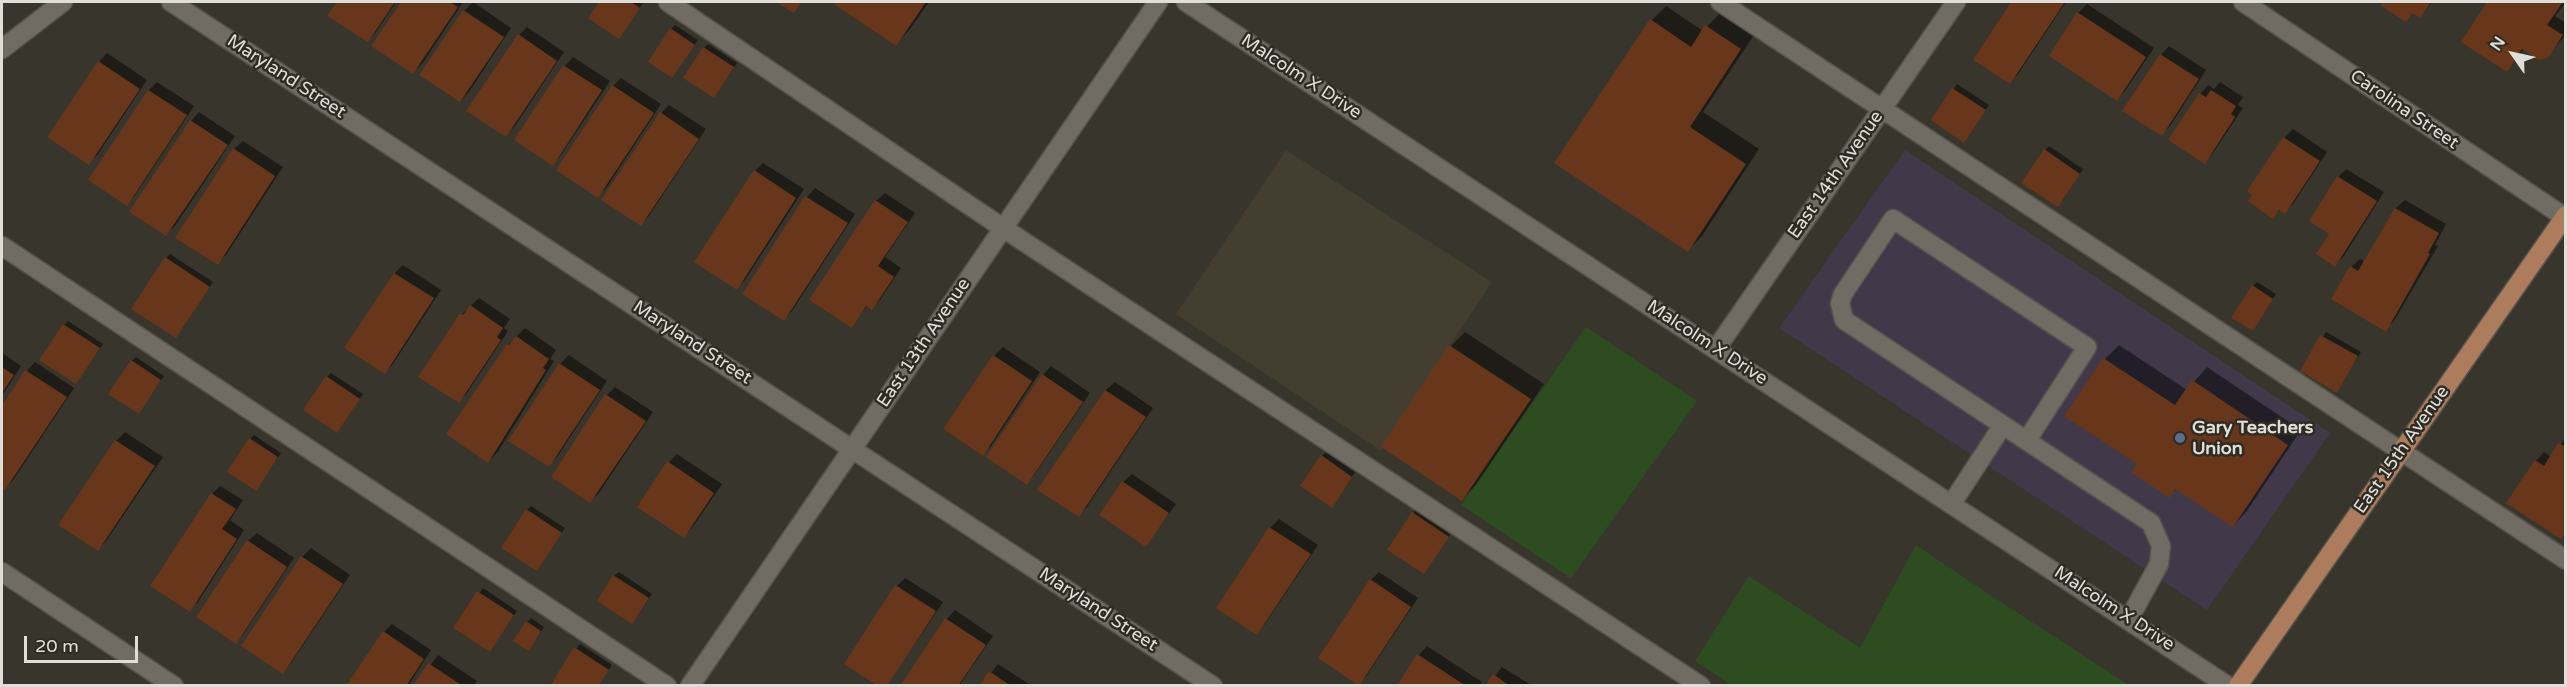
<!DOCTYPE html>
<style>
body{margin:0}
#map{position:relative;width:2567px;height:687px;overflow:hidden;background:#38352c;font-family:"Varela Round",sans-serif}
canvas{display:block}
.frame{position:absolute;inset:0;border:3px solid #e0ded8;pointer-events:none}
.north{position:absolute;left:2483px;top:24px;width:60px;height:60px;-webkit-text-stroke:4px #2e2b23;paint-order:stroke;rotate:304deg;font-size:16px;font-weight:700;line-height:24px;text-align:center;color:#e0ded8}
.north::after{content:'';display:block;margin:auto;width:21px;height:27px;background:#e0ded8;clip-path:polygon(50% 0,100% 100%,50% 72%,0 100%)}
.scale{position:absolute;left:24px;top:636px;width:114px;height:27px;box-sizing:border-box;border:3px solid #e0ded8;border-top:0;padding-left:8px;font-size:18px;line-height:21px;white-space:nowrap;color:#e0ded8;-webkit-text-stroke:4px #2e2b23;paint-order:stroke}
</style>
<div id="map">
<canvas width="2567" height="687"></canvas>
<div class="frame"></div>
<div class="north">N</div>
<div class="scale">20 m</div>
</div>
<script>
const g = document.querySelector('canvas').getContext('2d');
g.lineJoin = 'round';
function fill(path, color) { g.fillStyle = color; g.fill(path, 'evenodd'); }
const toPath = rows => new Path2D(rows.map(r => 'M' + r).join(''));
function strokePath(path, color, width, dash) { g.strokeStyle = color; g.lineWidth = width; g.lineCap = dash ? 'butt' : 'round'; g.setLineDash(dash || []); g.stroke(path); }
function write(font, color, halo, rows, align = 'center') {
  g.font = font + ' "Varela Round",sans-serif'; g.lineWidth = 5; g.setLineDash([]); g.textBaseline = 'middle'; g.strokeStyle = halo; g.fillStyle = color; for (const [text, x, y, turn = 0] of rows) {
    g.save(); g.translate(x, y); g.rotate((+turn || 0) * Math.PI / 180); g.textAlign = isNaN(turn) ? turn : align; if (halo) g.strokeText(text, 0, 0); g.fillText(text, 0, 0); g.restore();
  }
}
fill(toPath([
 [1905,150,2330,433,2207,610,1779,328]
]), '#41394a');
fill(toPath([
 [1286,150,1492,282,1380,450,1176,314]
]), '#433e2f');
fill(toPath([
 [1586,327,1697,401,1571,578,1461,505],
 [1916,545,1984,591,2129,685,1731,685,1695,661,1749,576,1860,648]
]), '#2d4d20');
fill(toPath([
 [339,2,396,2,376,32,368,40,329,15],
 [403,2,463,2,422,64,413,72,373,46],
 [473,2,511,28,469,92,460,101,421,75,464,11],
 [601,2,641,2,643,3,619,37,590,18],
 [833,2,929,2,910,29,896,44],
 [2013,2,2066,2,2018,74,2010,82,1975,59],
 [2384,2,2432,2,2420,17,2413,12,2406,20,2382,5],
 [2489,2,2566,2,2555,16,2566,23,2566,34,2548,56,2524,49,2507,70,2463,41],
 [2087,4,2154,48,2125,91,2117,99,2051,56,2078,13],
 [1666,6,1703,31,1721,12,1754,35,1703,112,1759,149,1702,236,1688,250,1652,20],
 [675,25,698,40,676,72,671,29],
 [527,27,564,52,515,126,506,135,519,35],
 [708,44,737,63,714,96,704,48],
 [2169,46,2206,70,2170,126,2161,135,2125,111,2161,55],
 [107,53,147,80,98,154,89,163,99,62],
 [573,57,610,81,561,155,553,164,516,139,565,66],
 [621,78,661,104,607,187,598,196,613,86],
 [157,82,194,106,135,195,127,204,90,180,149,90],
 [2220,82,2243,97,2238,105,2243,108,2213,153,2205,162,2200,94,2208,85,2214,89],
 [1957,84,1989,105,1964,141,1933,120],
 [669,105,706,129,649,216,641,224,661,113],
 [199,112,235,136,175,226,166,234,131,211,191,121],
 [2293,129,2327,152,2293,204,2284,212,2280,210,2273,217,2249,190,2284,138],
 [243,141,283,167,226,255,217,263,234,149],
 [2049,146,2083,169,2062,201,2045,150],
 [763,163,804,189,745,280,736,288,755,171],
 [2346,169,2384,192,2344,256,2335,265,2331,234,2338,177],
 [815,188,855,214,792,311,784,319,744,293,807,197],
 [885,193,915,213,885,257,901,268,880,300,872,308,867,306,851,326,876,201],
 [2405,200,2446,224,2435,245,2438,246,2394,321,2385,330,2351,267,2360,259,2365,262,2396,208],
 [170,254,213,282,180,332,166,258],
 [403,265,441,290,393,364,385,372,346,347,395,273],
 [2257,282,2276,294,2253,330,2253,286],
 [479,298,510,319,504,328,508,331,467,393,459,401,420,376,462,314],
 [68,321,103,344,76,382,64,325],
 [525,328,556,350,550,359,554,361,497,453,488,461,508,345],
 [1465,332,1544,384,1476,485,1462,499,1451,346],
 [2326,332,2361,352,2337,391,2302,371],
 [2119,345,2187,390,2207,367,2301,430,2247,511,2233,526,2177,488,2169,496,2139,464,2066,416,2105,359],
 [1003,347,1040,372,991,446,982,454,946,429,994,356],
 [2,353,21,366,2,396],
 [569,355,607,381,557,457,548,465,560,364],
 [136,357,164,376,139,412,132,361],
 [35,362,74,388,14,479,5,488,2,486,2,409,27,371],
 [1051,366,1090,393,1035,474,1027,483,1043,375],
 [331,373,363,394,341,427,327,377],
 [1115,382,1153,408,1087,507,1079,515,1039,489,1106,390],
 [615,387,653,412,599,493,590,501,607,395],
 [125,432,163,457,106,541,98,549,60,524,116,441],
 [254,435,281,453,256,489,250,439],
 [2566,438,2566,533,2536,461,2544,452,2551,457],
 [1326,452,1355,472,1335,502,1322,456],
 [677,454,722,484,692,528,684,536,669,462],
 [1132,474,1176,504,1146,545,1123,482],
 [220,486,243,500,230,520,244,530,198,602,189,610,212,494],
 [531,506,565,528,541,565,527,510],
 [1417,509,1452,532,1424,572,1413,513],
 [1279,519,1318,545,1265,624,1257,633,1270,528],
 [257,533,294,558,244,633,236,642,248,541],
 [311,548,350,575,291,663,283,672,243,645,302,557],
 [619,572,652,594,636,618,614,576],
 [1379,572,1418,598,1367,675,1359,684,1371,580],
 [905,578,943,602,886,686,897,586],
 [483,588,517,611,490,650,455,628],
 [955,610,993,636,959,686,902,686,947,619],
 [531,618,544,627,529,649,527,622],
 [392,624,431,650,408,686,348,686,384,632],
 [580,644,612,665,598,686,553,686,551,684],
 [1427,646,1482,682,1480,686,1399,686,1419,655],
 [438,655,477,681,473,686,415,686],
 [998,664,1032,686,981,686],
 [1502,667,1531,685,1487,686]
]), '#0007');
fill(toPath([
 [337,2,395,2,368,42,327,16],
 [401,2,450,2,458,7,413,74,371,46],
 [599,2,631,2,640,8,619,39,588,18],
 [776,2,801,2,794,13],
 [831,2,926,2,896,46],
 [2011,2,2065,2,2010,84,1973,60],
 [2383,2,2431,2,2420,18,2412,13,2406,22,2380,5],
 [2487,2,2563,2,2547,25,2563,35,2548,58,2538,60,2522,49,2507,72,2461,42],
 [463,10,504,37,460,102,419,75],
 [2077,12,2146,57,2117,101,2049,56],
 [1650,19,1691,47,1705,25,1741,49,1690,127,1746,164,1688,252,1554,163],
 [670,28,695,45,672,78,648,62],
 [518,34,557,61,506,137,466,111],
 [703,47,734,67,714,98,683,78],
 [2160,54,2199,79,2162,136,2122,111],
 [98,61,140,89,89,165,47,137],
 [563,65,602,90,553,166,514,140],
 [612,85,654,113,598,198,556,170],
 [1952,88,1986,110,1964,143,1931,120],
 [148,90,187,115,127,206,88,180],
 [2211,90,2236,106,2231,114,2235,117,2205,164,2168,140,2199,93,2206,97],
 [660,112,699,139,641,226,601,200],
 [190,120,228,145,166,236,129,212],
 [2283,137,2320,161,2285,214,2279,210,2273,219,2248,201,2252,195,2247,191],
 [233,148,275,176,218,265,175,238],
 [2044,149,2080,174,2058,207,2021,183],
 [754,170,796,198,737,290,694,262],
 [2337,176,2377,201,2335,267,2316,254,2329,234,2309,221],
 [805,196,848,223,784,321,742,294],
 [875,200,908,222,878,266,894,277,872,310,866,306,852,328,809,300],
 [2395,208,2439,233,2428,253,2430,254,2386,332,2331,299,2350,266,2358,271],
 [165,257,210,287,176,338,131,309],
 [394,273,434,298,385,374,344,348],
 [2252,285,2273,299,2253,331,2231,318],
 [470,305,503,328,497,337,501,340,459,403,418,377,460,313,463,315],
 [63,324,100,348,76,384,39,360],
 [2320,335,2358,356,2337,393,2300,371],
 [516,336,549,359,543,368,546,370,488,463,446,434,507,344,509,345],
 [1449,345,1531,399,1462,501,1381,447],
 [993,355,1032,381,983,456,943,429],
 [2103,358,2175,405,2192,380,2288,445,2233,527,2175,489,2170,498,2131,472,2137,464,2064,416],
 [131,360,161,380,139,414,108,394],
 [559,363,600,390,549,467,508,441],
 [2,367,14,375,2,393],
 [25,370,67,397,5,490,2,487,2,406],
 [1042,374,1083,402,1027,485,986,457],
 [326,376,360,399,337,433,303,410],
 [1105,390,1146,417,1079,517,1037,490],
 [605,394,646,421,590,503,551,477],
 [249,438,278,457,256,491,227,472],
 [115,440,155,466,98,551,58,525],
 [2558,443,2566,447,2566,532,2561,539,2506,503,2535,460,2544,466],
 [1321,455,1352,477,1332,508,1300,486],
 [667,461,714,493,684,538,637,507],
 [1122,481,1169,513,1146,547,1099,515],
 [211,493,236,509,222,529,237,539,190,612,150,586],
 [526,509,562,533,537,571,501,548],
 [1412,512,1449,537,1424,574,1387,550],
 [1269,527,1311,554,1257,635,1216,608],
 [247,540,287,567,236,644,196,617],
 [301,556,343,584,283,674,241,646],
 [613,575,649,598,632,624,597,601],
 [1370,579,1411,607,1359,686,1318,658],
 [895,585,936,611,887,686,878,686,844,664],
 [477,591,514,615,490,652,453,628],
 [945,618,986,645,958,686,900,686],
 [526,621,541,631,529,651,513,641],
 [383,631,424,659,406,686,346,686],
 [574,647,609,670,598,686,550,686],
 [1417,654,1466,686,1397,686],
 [428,663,463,686,413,686],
 [989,671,1011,686,979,686],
 [1493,674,1510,686,1485,686]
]), '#68371b');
const minor = toPath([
 [171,2,1213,686],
 [668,2,1003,228,1701,686],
 [1186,2,2228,686],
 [1720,2,2566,560],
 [2243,2,2566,218],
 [2,49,63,2],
 [2,246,667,686],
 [1716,349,1956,2],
 [2027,440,2087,347,1893,219,1843,294,1840,303,1844,320,2151,523,2161,546,2159,564,2129,619],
 [1952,503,2003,425],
 [2,572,174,686],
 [690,686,1158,2]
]);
const major = toPath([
 [2238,686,2566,215]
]);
strokePath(minor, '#55534c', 21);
strokePath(major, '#55534c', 21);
strokePath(minor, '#706c63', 18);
strokePath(major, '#ad7c5c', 18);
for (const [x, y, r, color] of [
 [2180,438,6,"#5c6f8a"]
]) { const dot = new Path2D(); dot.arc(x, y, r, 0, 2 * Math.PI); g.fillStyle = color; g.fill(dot); strokePath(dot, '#2e2b23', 2); }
write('18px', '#e0ded8', '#2e2b23', [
 ["Maryland Street",286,77,33],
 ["Malcolm X Drive",1301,77,33],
 ["Carolina Street",2404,110,34],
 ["East 14th Avenue",1836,175,-55],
 ["Maryland Street",692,343,33],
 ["East 13th Avenue",924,343,-56],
 ["Malcolm X Drive",1707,343,33],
 ["East 15th Avenue",2402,450,-55],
 ["Malcolm X Drive",2114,609,33],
 ["Maryland Street",1098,610,33]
]);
write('bold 18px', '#e0ded8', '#2e2b23', [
 ["Gary Teachers",2192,428],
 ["Union",2192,449]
], 'left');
</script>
